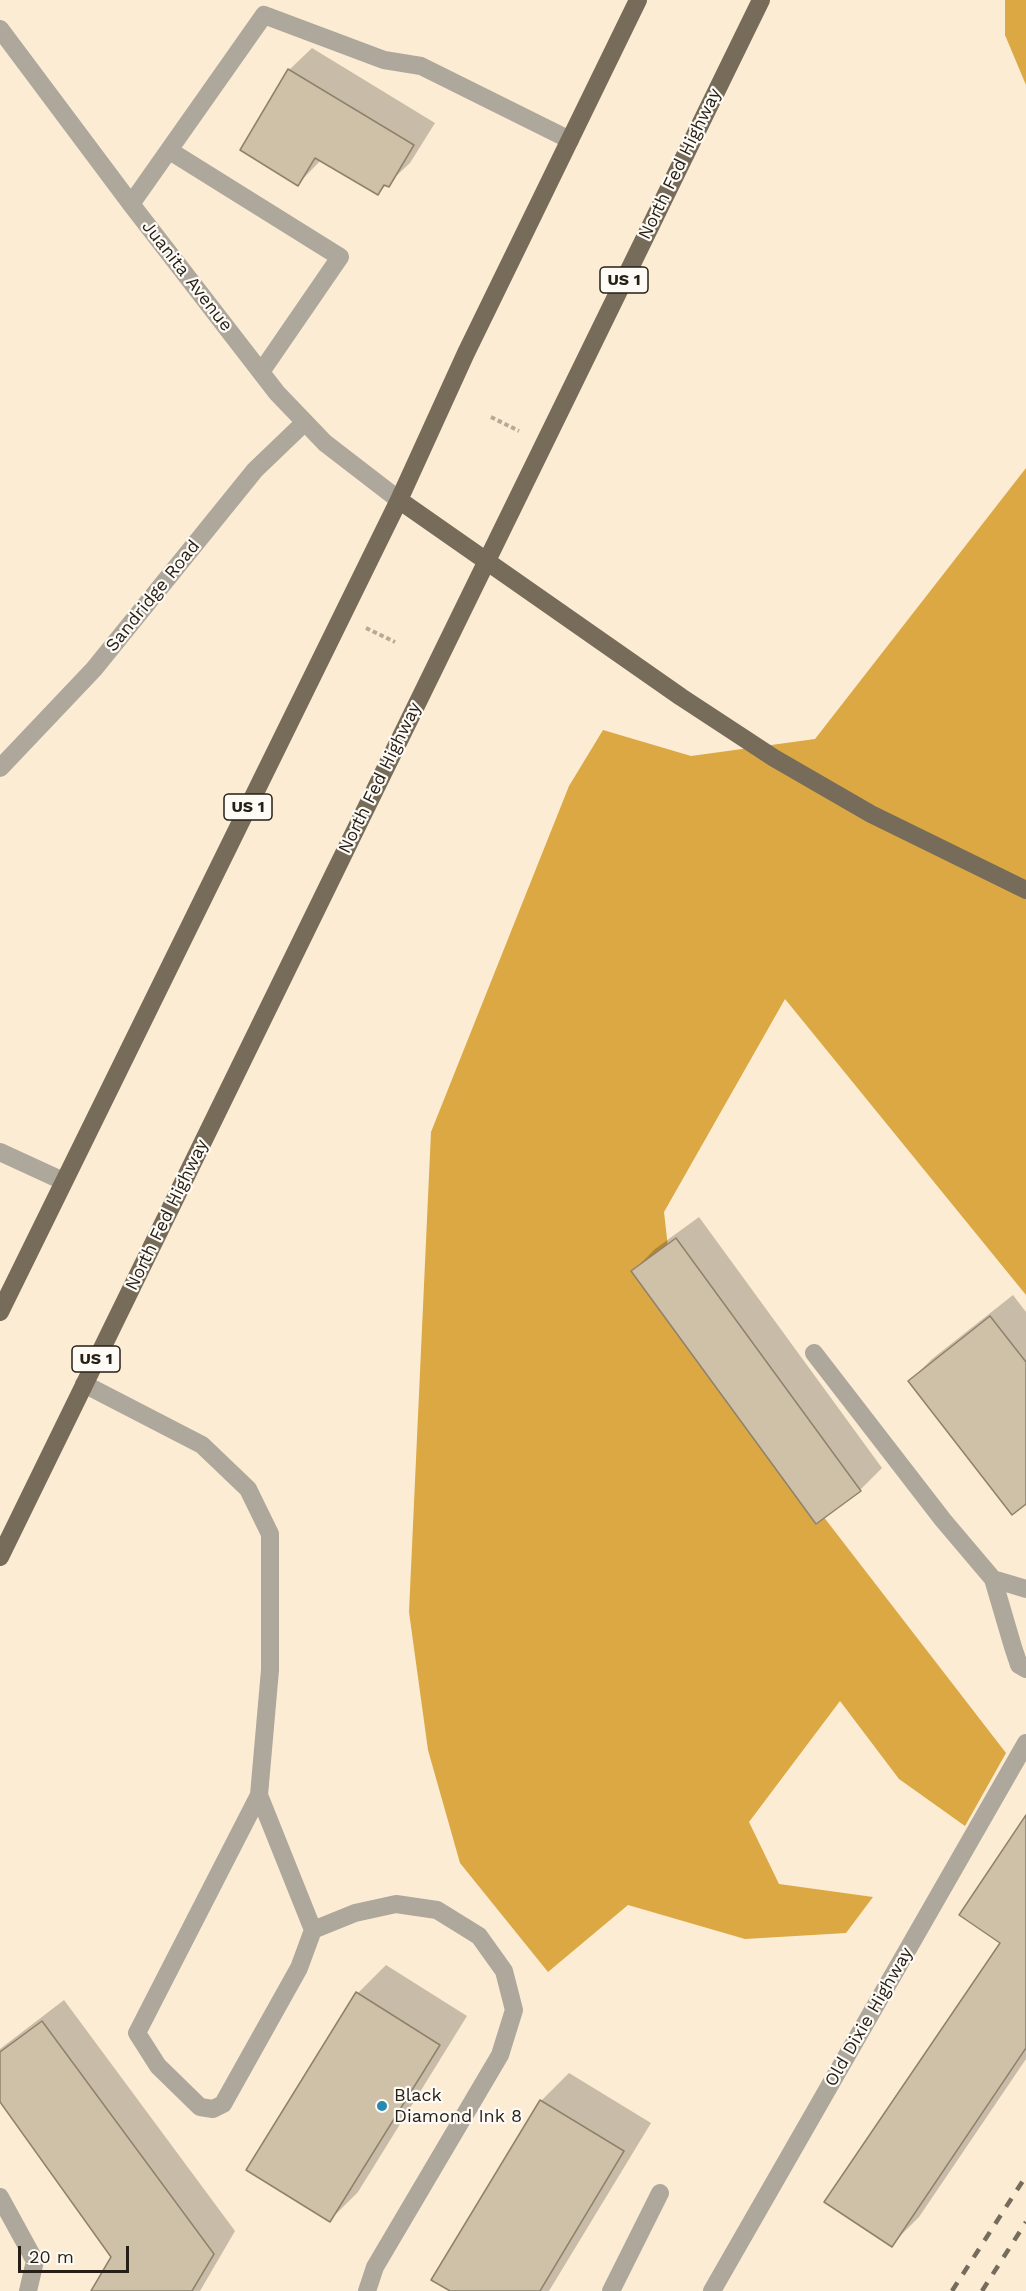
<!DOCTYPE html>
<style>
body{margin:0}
#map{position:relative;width:1026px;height:2291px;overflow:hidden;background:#fbecd3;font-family:"Work Sans",sans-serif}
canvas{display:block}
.scale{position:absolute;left:18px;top:2246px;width:111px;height:27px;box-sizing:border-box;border:3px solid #251f16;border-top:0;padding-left:8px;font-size:18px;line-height:21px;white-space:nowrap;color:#251f16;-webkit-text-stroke:4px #fefbf6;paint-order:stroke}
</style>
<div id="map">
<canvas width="1026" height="2291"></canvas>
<div class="scale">20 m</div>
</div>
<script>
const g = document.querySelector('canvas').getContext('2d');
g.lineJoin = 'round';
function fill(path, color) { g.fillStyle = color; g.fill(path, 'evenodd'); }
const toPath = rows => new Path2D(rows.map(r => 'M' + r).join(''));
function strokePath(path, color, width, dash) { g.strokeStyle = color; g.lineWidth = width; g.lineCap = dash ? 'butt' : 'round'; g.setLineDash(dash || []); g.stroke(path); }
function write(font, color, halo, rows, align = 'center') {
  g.font = font + ' "Work Sans",sans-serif'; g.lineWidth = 4.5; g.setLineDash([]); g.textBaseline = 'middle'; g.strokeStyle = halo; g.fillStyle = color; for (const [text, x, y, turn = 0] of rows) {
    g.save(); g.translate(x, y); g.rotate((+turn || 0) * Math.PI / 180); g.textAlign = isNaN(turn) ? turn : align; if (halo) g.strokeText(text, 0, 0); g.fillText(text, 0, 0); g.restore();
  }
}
fill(toPath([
 [1005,0,1026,0,1026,85,1005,35],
 [1026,468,1026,1295,785,999,664,1212,677,1327,1006,1753,965,1826,899,1779,840,1701,749,1822,779,1884,873,1897,846,1933,745,1939,628,1905,548,1972,460,1863,428,1750,409,1612,431,1132,569,786,603,730,691,756,815,739]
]), '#dba844');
fill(toPath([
 [312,48,435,123,410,163,378,193,321,160,298,184,289,70],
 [699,1217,882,1468,860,1490,816,1522,633,1271,655,1249],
 [1013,1295,1026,1312,1026,1502,910,1381,932,1359],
 [1026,1818,1026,2059,919,2217,891,2245,1002,1942],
 [386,1965,467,2016,358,2192,330,2220,358,1993],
 [64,2000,235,2231,200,2291,93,2291,113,2257,0,2100,0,2049],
 [569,2073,651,2123,549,2291,453,2291,541,2101]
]), '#0003');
const building = toPath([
 [288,69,414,145,389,187,384,185,378,195,315,158,298,186,240,150,288,69],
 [676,1238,861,1491,816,1524,631,1271,676,1238],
 [990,1316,1026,1362,1026,1504,1012,1515,908,1381,990,1316],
 [1026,1815,1026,2048,892,2247,824,2202,1000,1943,959,1915,1026,1815],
 [356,1992,440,2045,330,2222,246,2170,356,1992],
 [42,2021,214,2254,192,2291,91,2291,111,2257,0,2102,0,2052,42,2021],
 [540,2100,624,2151,540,2291,450,2291,431,2280,540,2100]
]);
fill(building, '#cfc0a8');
strokePath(building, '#8f826c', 1.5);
strokePath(toPath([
 [491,417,519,431],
 [366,628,395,642]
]), '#b6aa96', 4, [4.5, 3]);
strokePath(toPath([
 [170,151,340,257,261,372],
 [131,204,264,15,384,60,421,66,570,140],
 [0,1152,63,1181],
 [814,1353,943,1520,993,1579,1026,1589],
 [84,1384,202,1445,248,1489,270,1534,270,1670,259,1795,313,1930,299,1968,223,2104,213,2109,200,2107,158,2066,137,2033,259,1795],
 [993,1579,1013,1647,1019,1665,1026,1669],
 [313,1930,355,1913,396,1904,437,1910,479,1936,504,1971,514,2010,500,2055,375,2267,367,2291],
 [0,2197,35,2261,28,2291],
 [611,2291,660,2193]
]), '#ada79c', 18);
strokePath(toPath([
 [0,768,94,669,255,470,304,423]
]), '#ada79c', 18);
strokePath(toPath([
 [0,29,131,204,277,393,325,443,399,500],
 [712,2291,1026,1743]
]), '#ada79c', 18);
strokePath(toPath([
 [399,500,681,697,774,758,871,814,1026,890],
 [0,1312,399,500,466,353,638,0],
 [0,1557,761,0]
]), '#766c59', 18);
strokePath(toPath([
 [952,2291,1026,2176],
 [982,2291,1026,2222]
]), '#756c5d', 4.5, [10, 10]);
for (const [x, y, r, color] of [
 [382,2106,6,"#2589b3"]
]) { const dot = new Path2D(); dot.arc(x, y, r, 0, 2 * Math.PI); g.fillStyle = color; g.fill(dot); strokePath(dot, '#fefbf6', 2); }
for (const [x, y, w] of [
 [624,280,48],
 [248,807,48],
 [96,1359,48]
]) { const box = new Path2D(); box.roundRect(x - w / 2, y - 13, w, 26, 4.5); g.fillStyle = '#fefbf6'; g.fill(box); strokePath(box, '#251f16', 1.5); }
write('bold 16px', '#251f16', null, [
 ["US 1",624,280],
 ["US 1",248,807],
 ["US 1",96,1359]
]);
write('18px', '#251f16', '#fefbf6', [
 ["North Fed Highway",680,164,-64],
 ["Juanita Avenue",187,276,52],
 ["Sandridge Road",153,596,-51],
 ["North Fed Highway",380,778,-64],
 ["North Fed Highway",167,1215,-64],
 ["Old Dixie Highway",869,2017,-60]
]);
write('18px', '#251f16', '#fefbf6', [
 ["Black",394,2096],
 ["Diamond Ink 8",394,2117]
], 'left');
</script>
